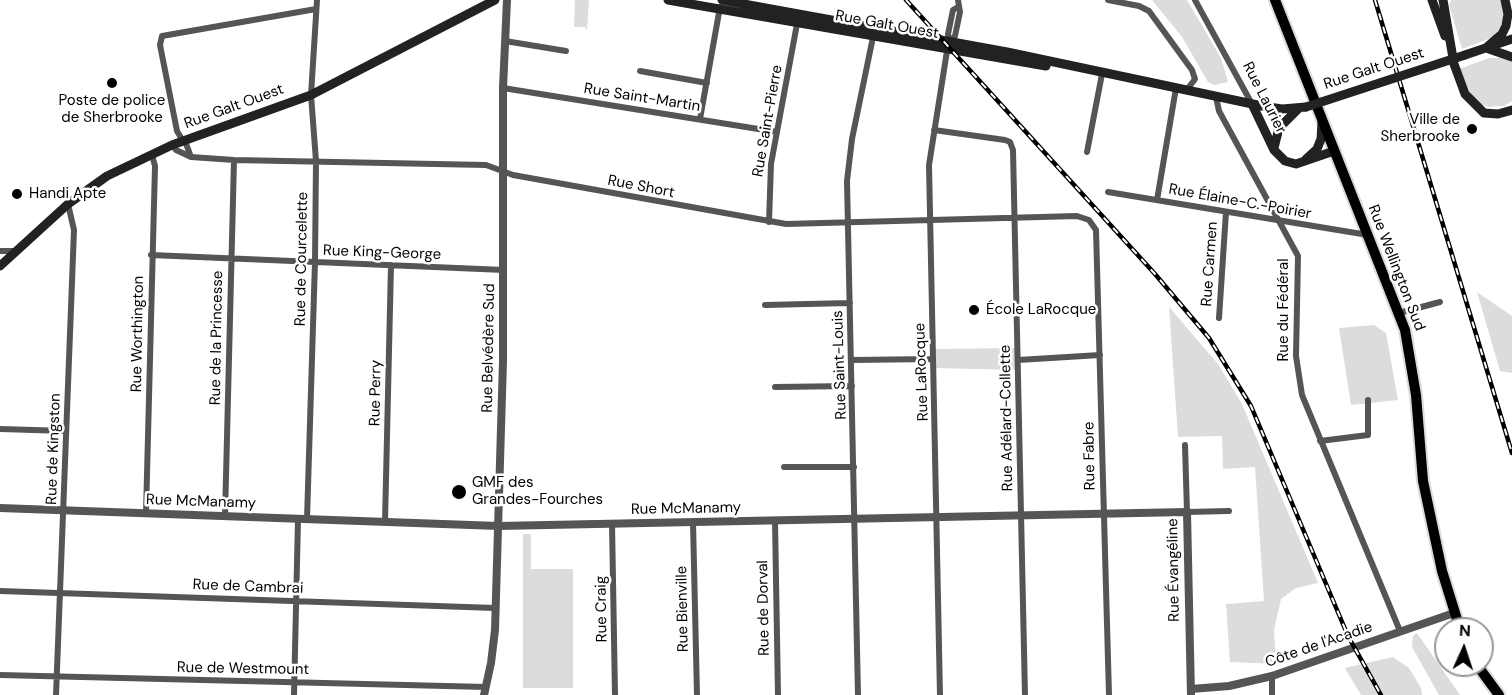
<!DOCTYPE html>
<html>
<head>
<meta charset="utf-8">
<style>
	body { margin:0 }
	#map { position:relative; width:1512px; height:695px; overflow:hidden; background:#fff; font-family:"DM Sans",sans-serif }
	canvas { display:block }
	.north { position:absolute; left:1434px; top:617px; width:60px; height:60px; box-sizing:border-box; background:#fff; border:2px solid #999; border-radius:50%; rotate:3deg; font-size:16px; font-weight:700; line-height:24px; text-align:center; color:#000 }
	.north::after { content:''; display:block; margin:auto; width:21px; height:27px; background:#000; clip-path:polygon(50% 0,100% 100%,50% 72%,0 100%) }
</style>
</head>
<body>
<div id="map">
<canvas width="1512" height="695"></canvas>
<div class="north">N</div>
</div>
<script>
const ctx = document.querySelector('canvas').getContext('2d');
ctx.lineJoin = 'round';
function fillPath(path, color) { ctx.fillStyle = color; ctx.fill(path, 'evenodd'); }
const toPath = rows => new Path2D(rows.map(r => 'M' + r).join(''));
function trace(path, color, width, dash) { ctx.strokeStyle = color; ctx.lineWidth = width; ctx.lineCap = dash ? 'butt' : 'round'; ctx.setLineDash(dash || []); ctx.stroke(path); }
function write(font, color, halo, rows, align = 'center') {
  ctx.font = font + ' "DM Sans",sans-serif'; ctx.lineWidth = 5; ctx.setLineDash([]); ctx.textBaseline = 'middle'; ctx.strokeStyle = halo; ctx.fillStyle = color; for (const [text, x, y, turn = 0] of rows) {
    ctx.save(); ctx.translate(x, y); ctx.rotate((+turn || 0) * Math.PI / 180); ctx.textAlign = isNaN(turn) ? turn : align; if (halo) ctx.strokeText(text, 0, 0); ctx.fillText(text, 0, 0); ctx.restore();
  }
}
fillPath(toPath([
	[575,0,589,0,587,30,585,27,574,27],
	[1152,0,1187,0,1221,58,1228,82,1214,85,1208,82,1182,37],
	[1451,0,1501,0,1505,12,1501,27,1491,38,1462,49,1449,5],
	[1489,58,1504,58,1512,62,1512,101,1504,106,1488,107,1477,102,1464,84,1459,69],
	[1477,292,1512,316,1512,373,1500,371],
	[1169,307,1218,364,1242,404,1318,583,1296,588,1281,599,1274,630,1276,664,1230,662,1226,604,1264,601,1255,467,1223,469,1222,436,1178,437],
	[1374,325,1386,333,1398,400,1351,405,1339,328],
	[1017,348,1018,370,934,368,933,349],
	[523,534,531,534,531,569,573,569,573,688,523,688],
	[1417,633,1460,695,1439,695,1412,647,1413,636],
	[1393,657,1409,668,1421,688,1422,695,1361,695,1345,668]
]), '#dcdcdc');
const primary = toPath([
	[1275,0,1405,330,1416,395,1423,481,1442,571,1460,629],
	[1477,665,1499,695]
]);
trace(primary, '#dbdbdb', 14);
trace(toPath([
	[1108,0,1139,6,1149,11,1192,70,1195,79,1186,91],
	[1195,0,1252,104],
	[505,41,566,51],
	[950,41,948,34,953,10,958,7],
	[640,71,707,83],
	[503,88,777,132],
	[1216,97,1219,111,1298,256,1296,356,1302,395,1400,631],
	[700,119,720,7],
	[934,130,1005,140,1010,142,1013,150,1025,695],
	[183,141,177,131,160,45,162,36,316,9],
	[185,141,191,157],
	[172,145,176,150,191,157,234,160,486,165,513,175,786,224,1077,216,1089,220,1096,230,1109,695],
	[1087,152,1102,74],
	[1108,192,1368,235],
	[1157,200,1176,88],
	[769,222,771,164,797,24],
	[0,251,16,251],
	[151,255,504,270],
	[765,305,850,303],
	[1399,313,1440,302],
	[1219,318,1226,212],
	[852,360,933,359],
	[1018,360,1100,355],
	[775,387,852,386],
	[0,429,66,431],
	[1320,441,1368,435,1368,400],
	[1185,445,1187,512,1229,511],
	[784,467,854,467],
	[146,513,155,166,152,155],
	[225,516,234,160],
	[307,519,315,262,316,161,311,95,317,0],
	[775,520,778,695],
	[385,522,391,265],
	[693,522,697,695],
	[612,523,615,695],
	[0,591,495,608],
	[0,675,486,687],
	[1272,676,1272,695],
	[56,695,74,230,68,204],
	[294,695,298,519],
	[858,695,847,181,852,139,873,37],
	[940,695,929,165,947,51,955,36,960,12,958,0]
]), '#555', 6);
trace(toPath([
	[0,508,498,526,1187,512,1191,695],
	[1191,689,1229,686,1272,676,1454,613],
	[484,695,491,663,495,630,503,361,503,88,507,0]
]), '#555', 8);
trace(toPath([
	[668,0,1046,66],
	[722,0,1007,52,1262,106,1282,109,1306,107],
	[1432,0,1445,36],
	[1443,0,1454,64,1465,94,1484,113,1498,114,1512,110],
	[1486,48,1502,34,1506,26,1508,14,1505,0],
	[1489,49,1512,57],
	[1465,55,1512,39],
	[1252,104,1274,150,1285,161,1296,164,1334,151],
	[1274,148,1279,128,1298,109],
	[1306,159,1317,149,1321,139,1322,122],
	[0,266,68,204,107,176,172,145,311,95,495,0]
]), '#222', 9);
trace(primary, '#000', 10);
const rail = toPath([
	[906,0,1155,274,1209,338,1251,406,1348,636,1381,695],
	[1375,0,1512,453]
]);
trace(rail, '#000', 4.5);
trace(rail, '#fff', 2, [7]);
trace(toPath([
	[1306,107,1465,55]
]), '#222', 9);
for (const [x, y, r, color] of [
	[112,83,6,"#000"],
	[1472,129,6,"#000"],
	[17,194,6,"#000"],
	[974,310,6,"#000"],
	[459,492,8,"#000"]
]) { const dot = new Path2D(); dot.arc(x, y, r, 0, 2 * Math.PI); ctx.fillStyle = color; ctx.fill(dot); trace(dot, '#fff', 2); }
write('15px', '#000', '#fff', [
	["Rue Galt Ouest",887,25,10],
	["Rue Galt Ouest",1374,69,-18],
	["Rue Saint-Martin",642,98,9],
	["Rue Laurier",1264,98,63],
	["Rue Galt Ouest",234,107,-20],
	["Rue Saint-Pierre",768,121,-80],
	["Rue Short",641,187,11],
	["Rue Élaine-C.-Poirier",1240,202,10],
	["Rue King-George",382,253,2],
	["Rue de Courcelette",302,259,-89],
	["Rue Carmen",1210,264,-86],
	["Rue Wellington Sud",1396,268,69],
	["Rue du Fédéral",1284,310,-90],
	["Rue Worthington",138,334,-89],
	["Rue de la Princesse",217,338,-89],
	["Rue Belvédère Sud",489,348,-89],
	["Rue Saint-Louis",840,365,-92],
	["Rue LaRocque",922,372,-92],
	["Rue Perry",376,393,-89],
	["Rue Adélard-Collette",1007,418,-91],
	["Rue de Kingston",54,449,-88],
	["Rue Fabre",1090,456,-91],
	["Rue McManamy",201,502,2],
	["Rue McManamy",686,509,-1],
	["Rue Évangéline",1174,570,-91],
	["Rue de Cambrai",248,587,2],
	["Rue de Dorval",764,608,-91],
	["Rue Craig",602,609,-91],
	["Rue Bienville",683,609,-91],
	["Côte de l'Acadie",1319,645,-19],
	["Rue de Westmount",243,669,1]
]);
write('15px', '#000', '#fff', [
	["Poste de police",112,101,"center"],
	["de Sherbrooke",112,118,"center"],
	["Ville de",1460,120,"right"],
	["Sherbrooke",1460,137,"right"],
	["Handi Apte",29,194],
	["École LaRocque",986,310],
	["GMF des",472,483],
	["Grandes-Fourches",472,500]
], 'left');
</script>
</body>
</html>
